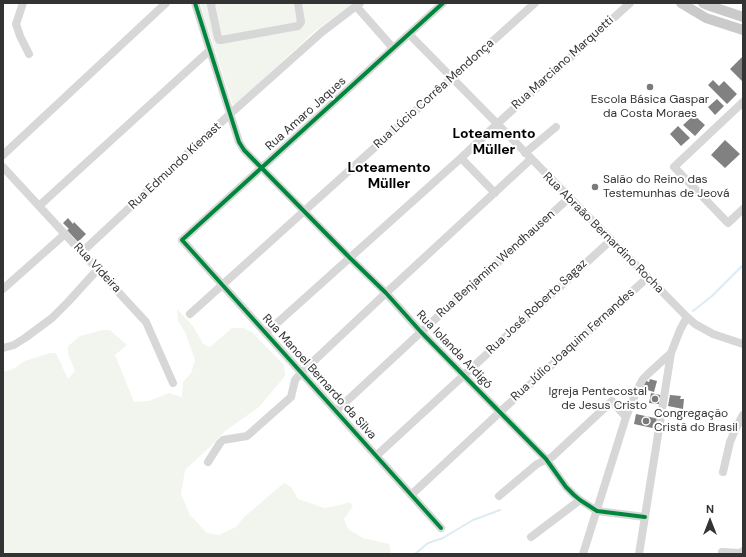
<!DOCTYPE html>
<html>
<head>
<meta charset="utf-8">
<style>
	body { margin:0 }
	#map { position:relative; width:746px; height:557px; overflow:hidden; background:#fff; font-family:"DM Sans",sans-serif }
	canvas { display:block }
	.frame { position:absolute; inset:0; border:4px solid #333; pointer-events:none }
	.north { position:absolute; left:690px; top:501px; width:40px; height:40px; -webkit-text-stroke:3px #fff; paint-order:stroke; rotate:0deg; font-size:11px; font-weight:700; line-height:16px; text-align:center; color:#333 }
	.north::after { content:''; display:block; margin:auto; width:14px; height:18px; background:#333; clip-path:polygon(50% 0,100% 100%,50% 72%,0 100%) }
</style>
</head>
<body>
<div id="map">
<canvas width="746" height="557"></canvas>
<div class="frame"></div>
<div class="north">N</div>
</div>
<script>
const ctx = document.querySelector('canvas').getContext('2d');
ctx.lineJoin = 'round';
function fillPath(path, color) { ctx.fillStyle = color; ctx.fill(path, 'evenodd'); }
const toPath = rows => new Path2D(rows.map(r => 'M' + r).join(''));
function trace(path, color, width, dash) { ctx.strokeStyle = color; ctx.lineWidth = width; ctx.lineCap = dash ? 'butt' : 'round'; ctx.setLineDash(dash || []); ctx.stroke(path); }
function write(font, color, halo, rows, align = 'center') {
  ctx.font = font + ' "DM Sans",sans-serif'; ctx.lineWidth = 4; ctx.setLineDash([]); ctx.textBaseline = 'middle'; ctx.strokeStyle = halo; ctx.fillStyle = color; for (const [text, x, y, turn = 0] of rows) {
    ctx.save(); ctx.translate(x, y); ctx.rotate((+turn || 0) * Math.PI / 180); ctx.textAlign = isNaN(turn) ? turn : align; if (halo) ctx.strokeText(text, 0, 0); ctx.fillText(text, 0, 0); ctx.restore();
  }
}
fillPath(toPath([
	[200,3,354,3,315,31,235,105,232,103],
	[177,309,193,326,203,344,210,347,232,328,243,328,252,332,284,365,285,376,259,407,225,431,214,443,185,470,181,494,190,515,207,533,219,535,236,527,244,517,284,483,291,487,298,499,324,508,341,505,349,502,353,506,344,519,348,529,363,538,389,544,391,554,3,554,3,372,13,369,25,361,50,353,56,353,68,379,75,371,68,354,68,346,80,336,102,330,110,330,127,345,115,355,134,402,149,401,169,393,182,397,183,382,191,373,195,360,186,334,178,321]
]), '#f1f5ed');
trace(toPath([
	[693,311,712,296,743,265],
	[415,554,428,543,443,538,473,520,500,510]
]), '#ddebf3', 2);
fillPath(toPath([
	[743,56,743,82,730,69],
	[713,80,719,86,724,81,737,94,727,104,708,85],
	[717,99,724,106,715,115,708,107],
	[694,115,705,125,695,136,683,125],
	[678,126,690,138,681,146,670,134],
	[725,140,740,154,725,168,711,155],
	[68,218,73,224,74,222,86,234,78,242,67,230,69,229,63,223],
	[650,379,657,381,654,392,641,388,644,380,649,382],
	[651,393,660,395,659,404,649,403],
	[670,395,681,396,680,399,684,399,683,409,668,406],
	[636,414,659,419,657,429,634,424]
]), '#818181');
trace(toPath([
	[23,3,16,24,20,36,29,54],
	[195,3,239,142,244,150,350,258,386,293,421,332,546,459,566,487,574,495,580,500,597,511,645,517],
	[212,3,211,5,218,38,219,40,221,40,298,26,301,22,298,3],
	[356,6,393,48],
	[409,34,687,317,695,324,713,334,743,344],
	[743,102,674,167,728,223,743,209],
	[525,153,556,127],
	[3,155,166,3],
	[461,158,495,193],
	[3,167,146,322,173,383],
	[39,206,210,50],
	[82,252,230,114,322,32,360,3],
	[3,289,65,234],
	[190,314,535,3],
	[266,333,461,158,497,124,630,3],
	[3,348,14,345,25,338,52,318,68,302,98,269],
	[336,411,421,332,569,198],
	[376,456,611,240],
	[208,462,220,443,223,440,247,436,291,397,295,380,301,373,386,293,531,159],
	[723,472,730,442,735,430,743,415],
	[411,495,500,412,647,278],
	[499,496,537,464,552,457,612,401,626,417],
	[441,528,182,240,443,3],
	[531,537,580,500],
	[722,552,740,553,743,551],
	[583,554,626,417,638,388,643,379,649,373,671,353],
	[639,554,671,353,680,330,687,317]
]), '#d7d7d7', 8);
trace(toPath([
	[681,3,706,18,743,30],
	[703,3,707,5,743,17]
]), '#cacaca', 10);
trace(toPath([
	[195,3,239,142,244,150,350,258,386,293,421,332,546,459,566,487,574,495,580,500,597,511,645,517],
	[441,528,182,240,443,3]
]), '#00873e', 4);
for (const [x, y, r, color] of [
	[650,87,4,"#7a7a7a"],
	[595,187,4,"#7a7a7a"],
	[655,399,4,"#7a7a7a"],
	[646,421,4,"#7a7a7a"]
]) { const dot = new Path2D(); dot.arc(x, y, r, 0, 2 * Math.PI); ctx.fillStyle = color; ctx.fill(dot); trace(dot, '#fff', 1.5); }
write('12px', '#333', '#fff', [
	["Rua Marciano Marquetti",563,63,-42],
	["Rua Lúcio Corrêa Mendonça",434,94,-42],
	["Rua Amaro Jaques",306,114,-42],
	["Rua Edmundo Kienast",175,166,-43],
	["Rua Abraão Bernardino Rocha",603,233,45],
	["Rua Benjamim Wendhausen",496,264,-42],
	["Rua Videira",97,268,47],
	["Rua José Roberto Sagaz",537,307,-43],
	["Rua Júlio Joaquim Fernandes",573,345,-42],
	["Rua Iolanda Ardigó",454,350,46],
	["Rua Manoel Bernardo da Silva",319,377,48]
]);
write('12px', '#333', '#fff', [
	["Escola Básica Gaspar",650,100,"center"],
	["da Costa Moraes",650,114,"center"],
	["Salão do Reino das",603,180],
	["Testemunhas de Jeová",603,194],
	["Igreja Pentecostal",647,392,"right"],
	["de Jesus Cristo",647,406,"right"],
	["Congregação",654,414],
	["Cristã do Brasil",654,428]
], 'left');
write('bold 14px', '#000', '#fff', [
	["Loteamento",494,134],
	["Müller",494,150],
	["Loteamento",389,168],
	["Müller",389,184]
]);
</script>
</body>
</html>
